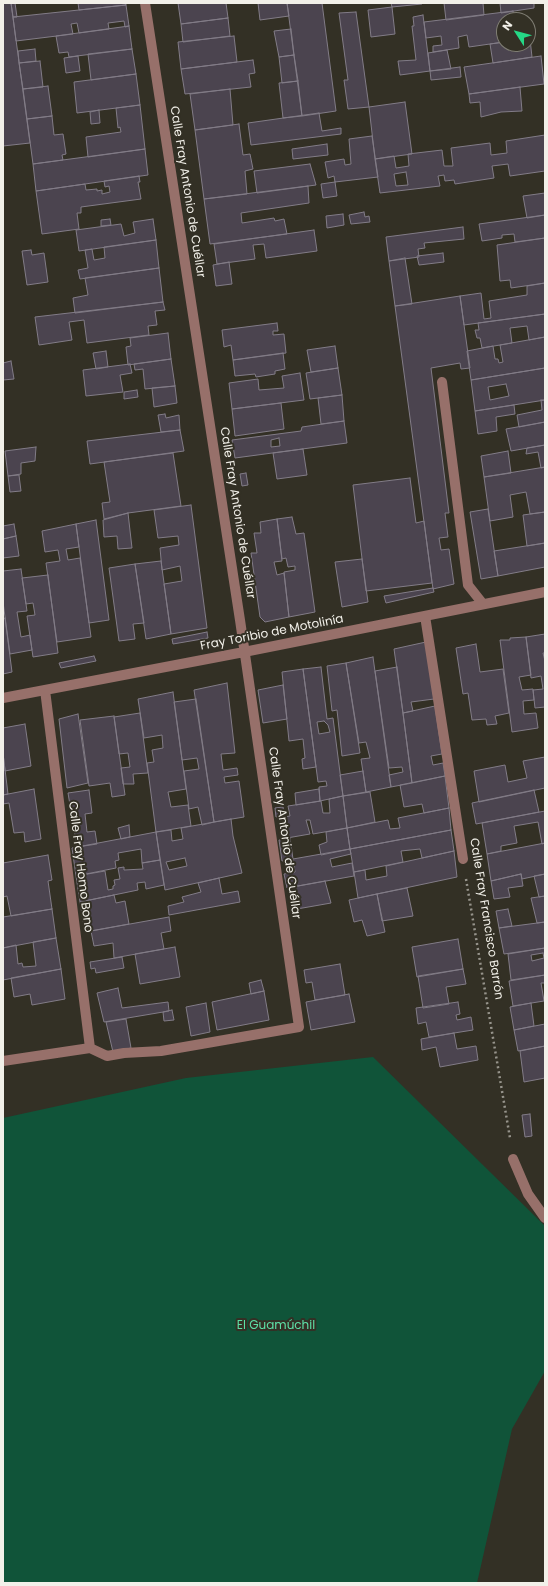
<!DOCTYPE html>
<html>
<head>
<meta charset="utf-8">
<style>
	body { margin:0 }
	#map { position:relative; width:548px; height:1586px; overflow:hidden; background:#333025; font-family:Poppins,sans-serif }
	canvas { display:block }
	.frame { position:absolute; inset:0; border:4px solid #f2f0e9; pointer-events:none }
	.north { position:absolute; left:496px; top:12px; width:40px; height:40px; box-sizing:border-box; background:#333025; border:1px solid #7f7d73; border-radius:50%; rotate:306deg; font-size:11px; font-weight:700; line-height:16px; text-align:center; color:#f2f0e9 }
	.north::after { content:''; display:block; margin:auto; width:14px; height:18px; background:#25d886; clip-path:polygon(50% 0,100% 100%,50% 72%,0 100%) }
</style>
</head>
<body>
<div id="map">
<canvas width="548" height="1586"></canvas>
<div class="frame"></div>
<div class="north">N</div>
</div>
<script>
const ctx = document.querySelector('canvas').getContext('2d');
ctx.lineJoin = 'round';
function fillPath(path, color) { ctx.fillStyle = color; ctx.fill(path, 'evenodd'); }
const toPath = rows => new Path2D(rows.map(r => 'M' + r).join(''));
function trace(path, color, width, dash) { ctx.strokeStyle = color; ctx.lineWidth = width; ctx.lineCap = dash ? 'butt' : 'round'; ctx.setLineDash(dash || []); ctx.stroke(path); }
function write(font, color, halo, rows, align = 'center') {
  ctx.font = font + ' Poppins,sans-serif'; ctx.lineWidth = 4; ctx.setLineDash([]); ctx.textBaseline = 'middle'; ctx.strokeStyle = halo; ctx.fillStyle = color; for (const [text, x, y, turn = 0] of rows) {
    ctx.save(); ctx.translate(x, y); ctx.rotate((+turn || 0) * Math.PI / 180); ctx.textAlign = isNaN(turn) ? turn : align; if (halo) ctx.strokeText(text, 0, 0); ctx.fillText(text, 0, 0); ctx.restore();
  }
}
fillPath(toPath([
	[373,1057,545,1226,545,1371,512,1429,477,1583,3,1583,3,1118,186,1078]
]), '#105439');
const building = toPath([
	[3,3,11,3,30,143,3,146,3,3],
	[11,3,15,3,17,17,13,17,11,3],
	[78,3,125,3,126,5,79,10,78,3],
	[178,3,226,3,228,18,181,24,178,3],
	[258,3,287,3,289,16,260,20,258,3],
	[287,3,322,3,336,111,302,116,287,3],
	[391,3,422,3,422,4,392,7,391,3],
	[444,3,483,3,484,15,446,20,444,3],
	[500,3,534,3,534,8,501,13,500,3],
	[126,5,129,26,125,27,124,21,108,23,109,29,79,33,77,23,71,24,73,34,16,41,13,17,126,5],
	[392,7,395,34,371,37,368,10,392,7],
	[513,11,514,20,504,20,504,42,469,47,467,35,458,37,459,48,433,52,433,46,442,45,441,36,426,38,424,22,513,11],
	[356,12,369,107,348,109,344,80,348,80,339,13,356,12],
	[423,15,430,71,400,75,398,61,416,60,412,26,414,26,413,17,423,15],
	[228,18,230,36,183,42,181,24,228,18],
	[129,26,132,49,69,57,68,52,59,53,56,36,129,26],
	[291,29,294,55,279,57,274,31,291,29],
	[234,36,237,62,181,69,178,42,234,36],
	[528,39,530,39,532,57,493,63,490,44,504,42,504,44,528,44,528,39],
	[35,49,36,61,19,63,18,51,35,49],
	[132,49,136,74,91,80,88,54,132,49],
	[447,50,451,69,430,71,428,53,447,50],
	[294,55,298,81,282,83,279,57,294,55],
	[78,56,80,71,66,73,64,58,78,56],
	[541,56,544,84,469,94,464,67,541,56],
	[253,60,255,73,249,74,251,87,185,94,181,69,253,60],
	[40,61,43,87,23,89,19,63,40,61],
	[460,67,461,77,431,80,430,71,460,67],
	[136,74,140,105,77,113,74,82,136,74],
	[298,81,302,116,283,118,279,83,298,81],
	[48,86,52,116,27,119,23,89,48,86],
	[520,87,522,111,501,112,481,117,480,102,470,103,469,94,520,87],
	[230,89,233,125,195,130,190,94,230,89],
	[405,102,412,154,375,159,369,107,405,102],
	[140,105,145,149,88,157,86,137,121,132,120,127,118,128,116,108,140,105],
	[99,110,100,123,91,124,90,112,99,110],
	[319,113,322,131,341,128,341,134,251,145,248,123,319,113],
	[52,116,54,135,63,134,66,154,62,155,63,160,33,164,27,119,52,116],
	[239,124,243,155,250,154,253,169,245,171,247,194,204,199,195,130,239,124],
	[545,135,545,171,510,176,508,164,492,166,494,178,455,184,454,180,445,181,444,175,438,176,440,186,380,193,375,159,394,156,396,168,409,166,408,154,442,150,444,166,453,166,451,148,490,143,491,155,507,153,506,141,545,135],
	[406,172,408,185,396,186,394,174,406,172],
	[372,136,378,177,335,182,334,176,328,178,325,162,344,159,345,165,351,164,349,139,372,136],
	[327,144,328,155,293,159,292,149,327,144],
	[145,149,148,175,36,191,33,164,145,149],
	[310,164,316,185,257,193,254,171,310,164],
	[139,176,140,182,138,182,141,199,81,207,81,213,77,213,79,229,42,234,36,191,85,184,86,190,97,189,97,191,102,190,102,194,110,192,109,186,105,187,104,181,139,176],
	[335,182,337,196,323,198,321,184,335,182],
	[308,186,309,203,241,213,242,223,274,218,275,221,284,219,287,234,210,244,204,199,308,186],
	[545,193,545,215,527,218,523,196,545,193],
	[364,212,365,217,369,216,370,222,351,224,349,215,364,212],
	[343,214,344,225,327,228,326,216,343,214],
	[545,215,545,238,515,242,514,234,502,235,502,238,482,241,479,224,545,215],
	[110,219,111,225,101,226,101,220,110,219],
	[153,219,156,240,79,251,76,230,121,224,124,236,135,233,133,222,153,219],
	[463,227,464,239,424,243,425,248,418,249,419,257,389,261,386,237,463,227],
	[314,230,317,251,266,258,264,244,253,245,255,259,217,264,214,244,314,230],
	[545,238,545,283,511,288,510,280,500,281,497,245,545,238],
	[156,240,159,268,80,279,78,270,88,268,85,250,92,249,94,260,105,258,104,247,156,240],
	[31,250,32,255,44,253,48,282,27,285,22,251,31,250],
	[443,253,444,262,419,265,417,256,443,253],
	[405,258,412,304,395,306,389,261,405,258],
	[229,262,232,284,216,286,213,265,229,262],
	[159,268,163,302,75,313,73,298,88,295,85,278,159,268],
	[545,283,545,314,464,325,460,296,481,293,484,319,491,318,489,301,527,295,527,286,545,283],
	[460,296,470,368,461,369,460,363,431,368,449,513,445,513,448,537,439,538,441,550,449,549,454,584,433,589,395,306,460,296],
	[163,302,165,310,155,311,157,325,148,326,149,335,87,343,84,320,69,322,72,340,39,345,35,317,163,302],
	[545,314,545,337,529,340,527,326,510,328,512,343,482,348,480,338,477,338,475,330,479,330,478,323,545,314],
	[277,323,278,331,273,331,273,335,284,334,286,353,233,360,231,345,224,347,222,330,277,323],
	[168,333,171,359,128,365,126,347,131,346,130,338,168,333],
	[545,337,545,368,471,380,467,351,493,346,495,359,498,359,499,363,503,362,500,345,545,337],
	[335,346,338,368,311,372,307,350,335,346],
	[106,351,108,367,96,369,93,353,106,351],
	[283,353,285,369,275,371,275,374,256,377,255,374,235,376,233,360,283,353],
	[171,359,175,386,145,389,143,369,135,370,134,364,171,359],
	[11,361,14,379,3,380,3,363,11,361],
	[130,364,132,373,120,375,123,392,86,396,83,370,130,364],
	[338,368,342,395,310,399,306,373,338,368],
	[545,368,545,400,475,411,471,380,545,368],
	[506,384,509,396,490,400,488,387,506,384],
	[300,373,304,400,232,409,229,383,258,379,259,390,284,388,282,376,300,373],
	[175,386,177,403,154,407,152,388,175,386],
	[137,390,138,397,124,399,124,392,137,390],
	[342,395,344,421,321,424,318,398,342,395],
	[541,400,545,400,545,422,519,427,517,415,542,410,541,400],
	[281,403,284,429,235,436,232,409,281,403],
	[514,405,515,414,496,417,497,431,478,434,475,411,514,405],
	[165,414,166,418,179,415,180,430,161,432,158,415,165,414],
	[344,421,347,443,235,458,232,440,301,431,302,427,344,421],
	[279,438,280,446,271,447,271,440,279,438],
	[545,422,545,445,511,451,506,429,545,422],
	[180,430,184,451,90,464,87,441,180,430],
	[545,445,545,467,541,468,538,452,526,454,527,448,545,445],
	[36,447,35,461,21,463,21,474,8,476,5,451,36,447],
	[303,449,307,475,277,479,273,453,303,449],
	[508,451,511,473,484,477,481,456,508,451],
	[173,453,181,506,128,513,104,519,102,503,110,502,104,462,173,453],
	[545,467,545,512,530,514,526,492,510,495,513,517,490,521,484,477,545,467],
	[246,473,248,485,242,486,240,474,246,473],
	[19,475,21,491,10,492,8,476,19,475],
	[410,478,416,523,424,521,432,583,366,591,353,485,410,478],
	[191,505,207,628,171,634,164,584,182,581,180,566,162,570,160,548,179,545,178,536,158,538,154,510,191,505],
	[488,509,498,576,481,579,470,512,488,509],
	[545,512,545,543,527,546,523,515,545,512],
	[128,513,132,548,118,549,117,536,104,537,103,520,128,513],
	[292,517,296,534,304,533,315,612,289,617,284,572,295,570,295,566,288,567,286,558,282,559,277,519,292,517],
	[277,519,282,561,274,562,277,575,284,573,289,617,265,622,260,617,251,553,257,553,254,533,261,533,260,522,277,519],
	[96,520,109,620,89,623,76,524,96,520],
	[14,524,16,536,3,539,3,526,14,524],
	[76,524,79,547,66,549,68,560,80,558,91,637,57,642,46,563,60,561,58,550,45,552,42,531,76,524],
	[16,536,19,556,3,558,3,539,16,536],
	[545,543,545,567,498,576,494,551,545,543],
	[362,559,368,602,342,607,335,562,362,559],
	[161,561,171,634,146,639,135,564,161,561],
	[135,564,144,623,133,624,135,639,119,641,109,568,135,564],
	[21,569,27,611,17,612,21,637,30,635,32,650,10,654,3,602,3,571,21,569],
	[48,575,58,653,33,657,27,616,35,615,33,603,26,604,22,578,48,575],
	[433,588,434,592,386,603,384,596,433,588],
	[5,618,12,672,3,674,3,619,5,618],
	[207,632,208,638,173,644,172,639,207,632],
	[545,634,545,653,543,653,545,661,545,707,535,708,533,690,543,689,541,676,531,678,526,637,545,634],
	[526,637,531,675,519,677,522,690,533,689,534,700,523,701,524,714,536,713,538,728,512,732,500,640,510,640,510,638,526,637],
	[426,642,434,699,411,702,413,711,403,713,394,649,426,642],
	[476,644,480,672,503,669,509,713,495,716,497,724,487,725,486,719,472,720,468,693,463,694,456,648,476,644],
	[94,656,96,661,61,668,59,663,94,656],
	[373,657,391,787,366,792,361,759,370,758,366,742,359,743,346,663,373,657],
	[346,663,360,753,342,756,337,710,332,711,327,666,346,663],
	[321,667,327,719,333,718,343,796,320,801,319,787,327,786,326,781,318,782,303,669,321,667],
	[324,721,328,725,330,732,319,734,317,722,324,721],
	[397,667,412,783,391,787,389,775,403,772,402,767,389,768,375,671,397,667],
	[303,669,316,767,303,769,302,759,305,758,303,739,289,741,282,672,303,669],
	[227,683,235,753,221,754,223,770,237,768,238,775,224,777,225,783,239,781,244,817,214,822,194,690,227,683],
	[283,685,287,719,263,723,258,690,283,685],
	[173,692,186,789,168,792,171,807,188,805,191,826,156,832,147,763,154,762,152,750,163,748,162,735,144,738,138,699,173,692],
	[196,699,214,822,202,825,198,807,189,809,184,771,199,769,197,758,182,760,174,702,196,699],
	[435,706,442,754,431,756,433,765,443,763,445,776,412,783,403,713,435,706],
	[140,713,148,773,133,774,134,784,123,784,121,768,130,767,128,753,119,754,114,717,140,713],
	[78,714,88,783,67,788,59,719,78,714],
	[114,716,125,795,112,797,110,783,89,786,80,720,114,716],
	[25,724,31,766,5,771,3,753,3,728,25,724],
	[3,753,8,794,3,795,3,753],
	[545,757,545,788,479,802,474,771,505,765,508,782,527,778,523,761,545,757],
	[363,771,366,792,343,796,340,775,363,771],
	[445,776,449,808,424,813,422,804,404,807,400,785,445,776],
	[34,789,41,839,25,842,24,832,14,833,9,803,3,804,3,795,34,789],
	[319,789,320,801,296,805,295,793,319,789],
	[89,790,92,813,85,814,87,832,95,831,97,844,77,847,68,793,89,790],
	[534,790,539,812,476,824,472,803,534,790],
	[370,792,375,822,347,828,343,796,370,792],
	[343,796,347,828,313,834,310,820,306,820,310,834,287,838,284,817,290,816,288,806,321,801,323,813,330,813,329,799,343,796],
	[283,807,284,815,276,817,275,808,283,807],
	[449,808,451,830,350,849,347,828,388,820,390,829,400,828,398,818,449,808],
	[545,811,545,843,542,844,538,822,514,826,517,843,501,846,501,851,487,854,482,823,545,811],
	[231,819,233,836,242,873,165,890,156,832,171,830,172,841,183,839,181,828,231,819],
	[185,858,187,866,169,870,166,862,185,858],
	[129,825,130,837,121,839,118,828,129,825],
	[347,828,350,849,321,855,319,845,327,842,326,832,347,828],
	[451,830,454,851,422,858,420,849,401,851,403,862,354,872,350,849,451,830],
	[156,832,160,860,142,863,141,849,118,853,119,860,115,861,116,868,76,876,72,848,156,832],
	[290,838,293,859,282,861,279,840,290,838],
	[545,843,545,874,522,879,521,874,491,881,487,854,545,843],
	[350,849,351,854,330,859,332,867,352,863,354,876,287,888,284,874,295,872,293,859,350,849],
	[454,851,457,877,358,898,354,872,365,870,366,880,387,876,386,866,454,851],
	[48,855,52,880,48,881,52,909,11,916,7,896,3,897,3,863,48,855],
	[160,860,164,885,146,889,145,882,137,883,138,890,80,902,76,876,105,871,108,890,113,889,113,886,115,885,114,880,120,879,118,868,124,867,124,870,143,869,142,863,160,860],
	[521,874,523,886,508,888,510,897,494,899,491,881,521,874],
	[545,874,545,896,539,897,534,876,545,874],
	[219,878,222,894,238,891,240,902,169,915,168,906,184,902,182,897,201,892,198,883,219,878],
	[325,881,331,903,297,909,292,887,325,881],
	[407,888,413,916,382,921,377,894,407,888],
	[377,894,385,932,367,936,362,920,354,922,349,900,377,894],
	[114,895,116,903,125,901,129,924,85,932,80,902,114,895],
	[545,896,545,922,537,923,531,898,545,896],
	[52,909,56,938,3,948,3,917,52,909],
	[508,909,512,926,499,928,496,911,508,909],
	[169,917,171,931,161,933,164,949,114,958,113,943,94,946,91,931,169,917],
	[545,922,545,948,504,954,499,928,545,922],
	[56,938,61,969,3,980,3,948,16,945,18,964,22,963,23,967,36,966,33,942,56,938],
	[458,939,463,969,417,977,412,947,458,939],
	[175,947,180,977,140,984,135,954,175,947],
	[545,948,545,975,511,980,508,954,545,948],
	[543,953,544,958,532,961,531,955,543,953],
	[122,957,124,968,96,973,95,968,91,969,90,962,122,957],
	[340,964,345,995,315,1000,312,982,306,983,304,970,340,964],
	[61,969,65,999,32,1005,30,994,14,997,11,978,61,969],
	[463,969,466,984,446,987,449,1004,423,1008,418,976,463,969],
	[545,975,545,983,541,983,544,1001,513,1006,509,981,545,975],
	[261,980,264,991,251,994,249,983,261,980],
	[118,988,122,1008,168,1002,169,1011,104,1022,97,993,118,988],
	[264,991,269,1020,217,1030,212,1002,264,991],
	[349,994,355,1022,311,1030,306,1002,349,994],
	[458,1002,460,1014,456,1015,457,1020,471,1017,473,1030,429,1037,426,1022,418,1024,416,1008,458,1002],
	[206,1003,210,1032,191,1036,186,1007,206,1003],
	[531,1003,534,1026,514,1030,510,1007,531,1003],
	[172,1010,174,1020,164,1021,163,1012,172,1010],
	[126,1019,131,1048,113,1052,106,1022,126,1019],
	[545,1024,545,1046,518,1051,514,1030,545,1024],
	[454,1033,457,1049,476,1046,478,1060,440,1067,436,1047,422,1050,421,1039,454,1033],
	[545,1046,545,1078,524,1082,520,1051,545,1046],
	[530,1114,532,1136,525,1137,522,1115,530,1114]
]);
fillPath(building, '#4b444f');
trace(building, '#827c87', 1);
trace(toPath([
	[466,879,510,1138]
]), '#97948c', 2.5, [2, 3]);
trace(toPath([
	[442,382,468,585,483,604],
	[425,616,463,859],
	[45,690,90,1048],
	[3,698,244,652,545,592],
	[3,1061,90,1048,107,1056,124,1053,161,1051,299,1027,240,620,145,3],
	[513,1159,528,1194,545,1218]
]), '#97706a', 10);
write('12px', '#f2f0e9', '#333025', [
	["Calle Fray Antonio de Cuéllar",187,192,81],
	["Calle Fray Antonio de Cuéllar",237,513,81],
	["Fray Toribio de Motolinía",272,633,-11],
	["Calle Fray Antonio de Cuéllar",284,833,82],
	["Calle Fray Homo Bono",80,867,83],
	["Calle Fray Francisco Barrón",486,919,81]
]);
write('12px', '#5de0a6', '#333025', [
	["El Guamúchil",276,1326]
]);
</script>
</body>
</html>
